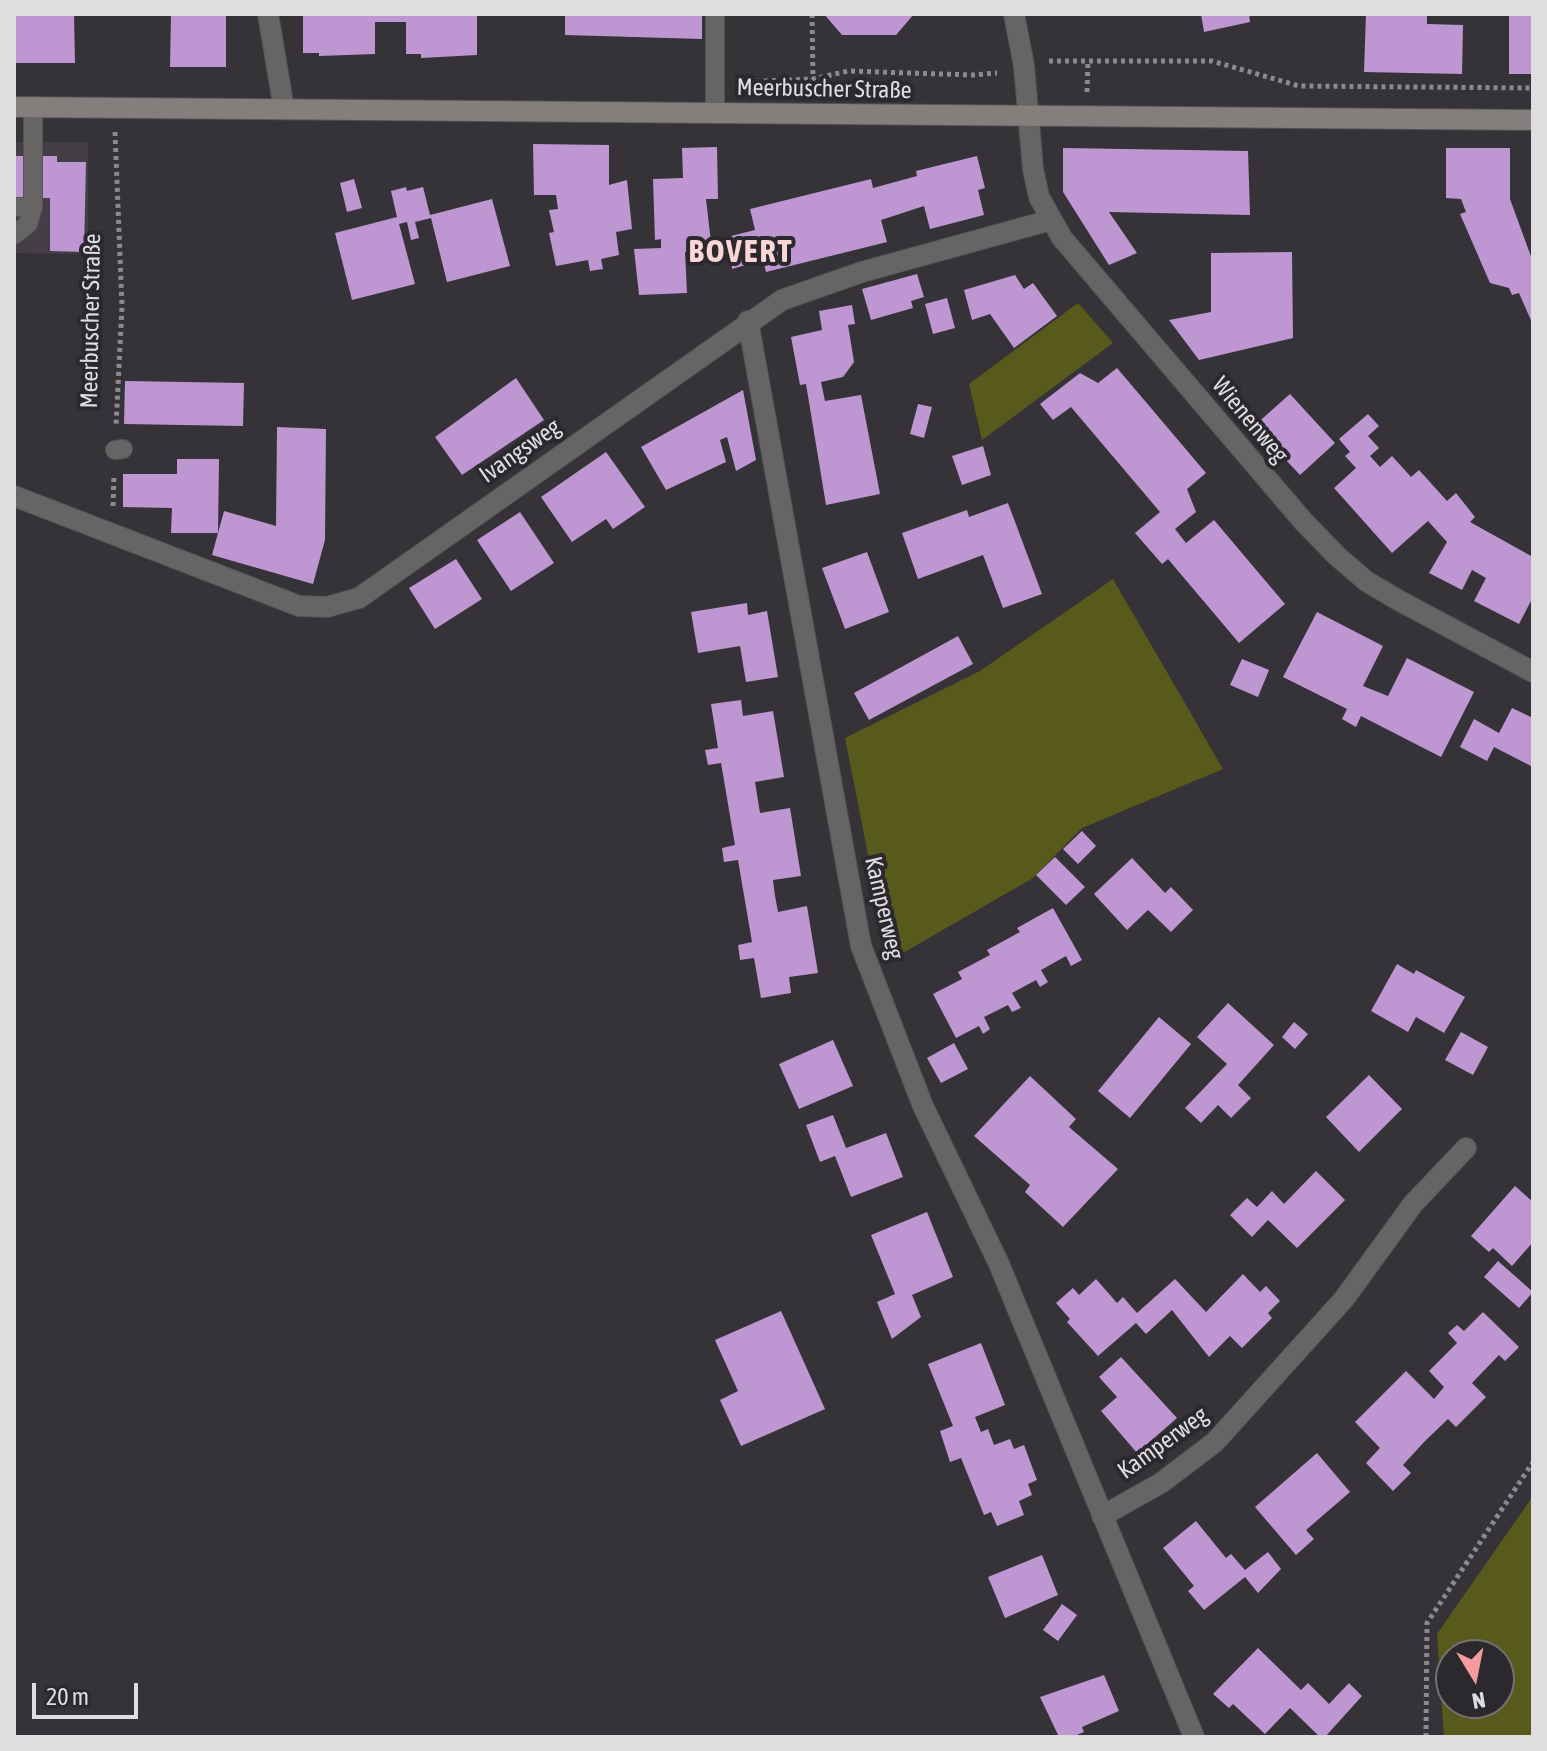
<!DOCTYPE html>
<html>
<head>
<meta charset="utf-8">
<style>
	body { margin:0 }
	#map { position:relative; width:1547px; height:1751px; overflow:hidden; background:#363338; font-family:"Asap Condensed",sans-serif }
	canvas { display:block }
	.frame { position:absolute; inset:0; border:16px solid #dfdde0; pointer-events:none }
	.north { position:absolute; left:1435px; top:1639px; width:80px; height:80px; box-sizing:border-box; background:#2c292e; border:2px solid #747175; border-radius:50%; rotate:170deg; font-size:22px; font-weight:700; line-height:32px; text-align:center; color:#dfdde0 }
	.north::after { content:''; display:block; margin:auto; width:28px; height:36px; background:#f59b9e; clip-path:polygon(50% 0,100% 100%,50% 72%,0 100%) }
	.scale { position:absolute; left:32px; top:1683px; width:106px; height:36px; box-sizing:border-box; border:4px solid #dfdde0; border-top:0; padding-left:10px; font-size:24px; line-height:28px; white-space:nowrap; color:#dfdde0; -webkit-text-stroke:6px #2c292e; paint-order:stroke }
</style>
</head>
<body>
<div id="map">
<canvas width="1547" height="1751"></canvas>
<div class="frame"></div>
<div class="north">N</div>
<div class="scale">20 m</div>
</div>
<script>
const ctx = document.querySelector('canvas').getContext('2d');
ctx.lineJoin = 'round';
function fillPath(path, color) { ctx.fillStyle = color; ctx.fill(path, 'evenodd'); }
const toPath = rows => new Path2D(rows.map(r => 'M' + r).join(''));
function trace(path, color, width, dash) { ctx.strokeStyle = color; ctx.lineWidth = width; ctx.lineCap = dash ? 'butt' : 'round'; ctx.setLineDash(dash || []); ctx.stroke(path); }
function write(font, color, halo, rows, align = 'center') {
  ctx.font = font + ' "Asap Condensed",sans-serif'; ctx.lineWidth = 8; ctx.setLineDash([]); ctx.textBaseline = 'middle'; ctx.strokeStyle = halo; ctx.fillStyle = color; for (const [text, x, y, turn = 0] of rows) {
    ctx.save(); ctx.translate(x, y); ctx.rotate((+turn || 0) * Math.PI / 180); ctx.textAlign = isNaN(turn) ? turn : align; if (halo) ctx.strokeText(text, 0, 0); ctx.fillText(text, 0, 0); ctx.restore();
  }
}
fillPath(toPath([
	[14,142,88,142,88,254,14,253]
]), '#443e47');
fillPath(toPath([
	[1078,303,1113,343,982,440,969,384],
	[1113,579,1223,769,1082,828,1033,878,889,961,845,738,980,671],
	[1533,1496,1533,1737,1444,1737,1437,1634],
	[1451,1655,1499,1655,1499,1703,1451,1703]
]), '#585a1c');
fillPath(toPath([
	[14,14,74,14,75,63,14,63],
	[171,14,226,14,226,67,170,67],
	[303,14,477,14,477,55,421,58,421,54,406,54,406,22,375,22,375,54,319,56,319,53,303,53],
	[565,14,702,14,702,39,565,35],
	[824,14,914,14,896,35,842,35],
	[1201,14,1249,14,1250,22,1204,32],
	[1366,14,1427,15,1427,24,1463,25,1462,74,1364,72],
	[1509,14,1533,14,1533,74,1509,74],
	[533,144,609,145,609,185,627,180,632,229,616,232,619,255,601,259,603,269,590,271,588,260,556,266,549,233,554,232,549,210,558,209,556,195,534,195],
	[717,147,718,199,706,199,712,251,685,252,687,293,639,295,634,249,661,248,661,239,655,240,653,179,683,178,682,148],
	[1063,148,1248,151,1250,215,1109,212,1137,253,1109,265,1063,192],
	[1446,148,1510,148,1510,199,1533,262,1533,325,1519,293,1512,295,1509,288,1490,283,1460,214,1466,212,1461,199,1446,198],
	[14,156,57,156,57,162,86,162,84,252,50,251,50,198,14,198],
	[977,156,985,188,978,190,984,215,930,229,924,206,881,220,887,242,766,272,763,260,732,269,731,236,755,230,750,209,871,179,873,188,917,176,916,171],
	[354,179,362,208,347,212,340,183],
	[406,187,407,191,423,187,430,215,492,199,510,266,447,282,431,218,415,222,419,238,411,240,407,222,399,224,415,284,352,300,335,233,397,217,391,191],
	[1292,252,1293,338,1199,360,1169,320,1211,312,1211,253],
	[917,274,924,297,911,301,913,308,871,320,862,289],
	[1015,275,1024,289,1033,283,1057,316,1014,348,990,314,972,320,964,290],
	[947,298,955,328,933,334,925,304],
	[852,305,855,324,848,325,854,362,843,377,821,382,825,401,861,395,880,494,826,505,806,384,800,385,791,337,822,330,819,311],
	[1117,368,1206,473,1187,489,1196,512,1175,529,1186,543,1214,520,1285,604,1239,643,1168,559,1162,564,1135,533,1160,512,1071,407,1053,420,1040,404,1080,373,1098,383],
	[516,378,544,420,462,475,435,437],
	[125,381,244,383,243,426,124,424],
	[743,390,756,460,736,471,727,437,720,440,726,462,666,490,641,447],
	[1290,394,1335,443,1300,475,1254,426],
	[918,404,932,407,924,438,910,434],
	[1368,414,1379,426,1368,436,1379,448,1370,456,1380,467,1392,456,1411,477,1419,470,1447,501,1456,493,1475,517,1470,522,1533,557,1533,597,1519,624,1474,601,1486,578,1472,570,1462,590,1429,573,1447,542,1428,521,1392,553,1334,488,1356,468,1345,456,1350,452,1339,439],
	[277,427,326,429,325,540,313,584,212,555,224,511,276,526],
	[983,446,991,475,962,485,952,456],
	[606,452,645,507,613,529,606,519,572,542,541,497],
	[177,459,219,459,218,533,171,533,172,508,123,507,123,474,177,474],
	[1008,503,1042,594,1003,608,983,555,918,579,902,533,967,510,969,517],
	[520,512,554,563,511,591,477,540],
	[867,552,889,612,845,629,822,568],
	[456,559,482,599,435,629,409,588],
	[747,603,748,615,767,611,778,677,746,682,740,646,698,653,691,612],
	[1317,612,1383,646,1363,686,1388,696,1407,658,1474,692,1441,757,1361,716,1356,727,1342,719,1347,709,1283,677],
	[958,636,973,664,869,720,854,693],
	[1242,659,1269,670,1258,697,1230,685],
	[741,700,743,716,773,711,784,777,755,782,760,813,790,808,801,876,773,880,775,896,778,912,807,906,818,973,789,977,791,993,761,998,754,958,740,960,739,952,738,945,752,942,738,860,724,862,722,848,735,845,721,763,708,765,705,750,718,748,711,704],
	[1512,708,1533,718,1533,767,1494,747,1487,761,1460,747,1474,719,1499,733],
	[1082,831,1096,846,1078,864,1063,849],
	[1055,857,1085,887,1066,905,1036,875],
	[1132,858,1165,893,1171,887,1193,910,1171,932,1148,910,1127,930,1094,894],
	[1053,908,1082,960,1071,966,1066,956,1041,970,1048,982,1040,987,1036,980,1012,993,1021,1008,1012,1012,1008,1005,984,1017,990,1029,983,1034,979,1026,956,1038,933,994,962,979,958,972,990,955,987,950,1020,932,1017,928],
	[1397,964,1414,974,1416,970,1465,997,1444,1033,1416,1017,1408,1032,1371,1011],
	[1228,1003,1274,1045,1238,1085,1251,1098,1231,1118,1218,1105,1201,1123,1185,1108,1227,1064,1197,1037],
	[1159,1017,1191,1044,1130,1118,1098,1091],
	[1294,1022,1308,1034,1295,1049,1282,1037],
	[1461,1032,1488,1047,1473,1075,1445,1060],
	[833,1040,853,1086,799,1109,779,1064],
	[954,1043,968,1069,941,1083,927,1058],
	[1369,1075,1402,1109,1359,1152,1326,1117],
	[1030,1076,1076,1119,1069,1127,1118,1169,1063,1227,1025,1192,1030,1185,974,1136],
	[833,1115,846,1148,886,1133,903,1177,851,1197,835,1156,820,1162,806,1125],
	[1316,1171,1345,1200,1297,1248,1268,1220,1252,1237,1230,1215,1247,1198,1257,1207,1272,1191,1284,1204],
	[1515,1186,1533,1202,1533,1242,1512,1266,1493,1248,1489,1252,1471,1236],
	[927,1212,953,1277,912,1295,921,1317,892,1339,877,1302,895,1294,871,1235],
	[1498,1261,1533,1292,1519,1308,1484,1277],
	[1243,1274,1260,1292,1266,1286,1280,1301,1268,1313,1272,1318,1242,1348,1230,1336,1209,1357,1172,1310,1146,1334,1136,1323,1098,1356,1067,1322,1070,1319,1056,1303,1073,1288,1079,1295,1096,1279,1117,1303,1123,1297,1137,1313,1175,1279,1206,1312],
	[781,1311,825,1409,741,1446,720,1400,738,1391,715,1340],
	[1483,1312,1519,1347,1505,1361,1499,1355,1472,1383,1486,1397,1456,1427,1448,1419,1424,1442,1403,1465,1411,1473,1393,1491,1366,1463,1380,1448,1355,1422,1406,1371,1434,1399,1444,1387,1429,1371,1457,1343,1448,1333,1457,1325,1464,1331],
	[981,1343,1005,1405,975,1417,981,1432,988,1429,994,1445,1010,1439,1014,1449,1024,1445,1037,1480,1028,1484,1032,1495,1019,1501,1024,1515,997,1526,991,1512,984,1515,961,1458,950,1462,940,1431,953,1426,928,1364],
	[1121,1357,1177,1418,1137,1453,1101,1411,1117,1397,1099,1377],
	[1317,1453,1350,1492,1306,1530,1314,1539,1296,1555,1255,1507],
	[1196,1521,1226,1558,1231,1554,1245,1570,1268,1552,1281,1569,1258,1593,1245,1577,1204,1610,1188,1591,1194,1586,1163,1548],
	[1042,1555,1058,1595,1005,1618,988,1577],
	[1062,1604,1077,1615,1058,1641,1043,1630],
	[1258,1648,1301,1690,1308,1683,1329,1704,1349,1683,1362,1696,1325,1737,1320,1737,1290,1708,1265,1734,1233,1704,1229,1708,1213,1694],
	[1104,1675,1119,1711,1082,1727,1084,1732,1072,1737,1059,1737,1040,1697]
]), '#be97d2');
const lane = toPath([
	[715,14,715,113],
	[14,207,33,207,33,107],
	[14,235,28,224,33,207],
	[115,450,123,449]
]);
const street = toPath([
	[268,14,284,109],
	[1014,14,1024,66,1033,169,1039,197,1062,238,1303,521,1337,556,1366,581,1398,600,1533,672],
	[748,321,861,946,923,1106,999,1264,1194,1737],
	[14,496,299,606,327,607,359,598,782,300,862,272,1051,220],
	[1102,1516,1161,1483,1215,1442,1344,1299,1413,1204,1466,1148]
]);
const secondary = toPath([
	[14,107,1533,120]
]);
trace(lane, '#545256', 20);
trace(street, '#545256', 22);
trace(secondary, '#545256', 22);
trace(toPath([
	[812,14,813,79],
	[1049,61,1212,61,1299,86,1533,88],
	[740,82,813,79,848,71,972,75,997,73],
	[1087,92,1088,60],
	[115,132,122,306,116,426],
	[113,506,114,476],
	[1426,1737,1427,1623,1533,1462]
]), '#8d8a8e', 5, [4, 4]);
trace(lane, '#676564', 18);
trace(street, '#676564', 20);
trace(secondary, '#837f7d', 20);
write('24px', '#dfdde0', '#2c292e', [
	["Meerbuscher Straße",824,89,1],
	["Meerbuscher Straße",91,321,-89],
	["Wienenweg",1250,420,50],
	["Ivangsweg",520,451,-35],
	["Kamperweg",884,908,77],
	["Kamperweg",1163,1443,-36]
]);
ctx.letterSpacing = '2px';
write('bold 32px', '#fad6d6', '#2c292e', [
	["BOVERT",741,252]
]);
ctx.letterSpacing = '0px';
</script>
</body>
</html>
